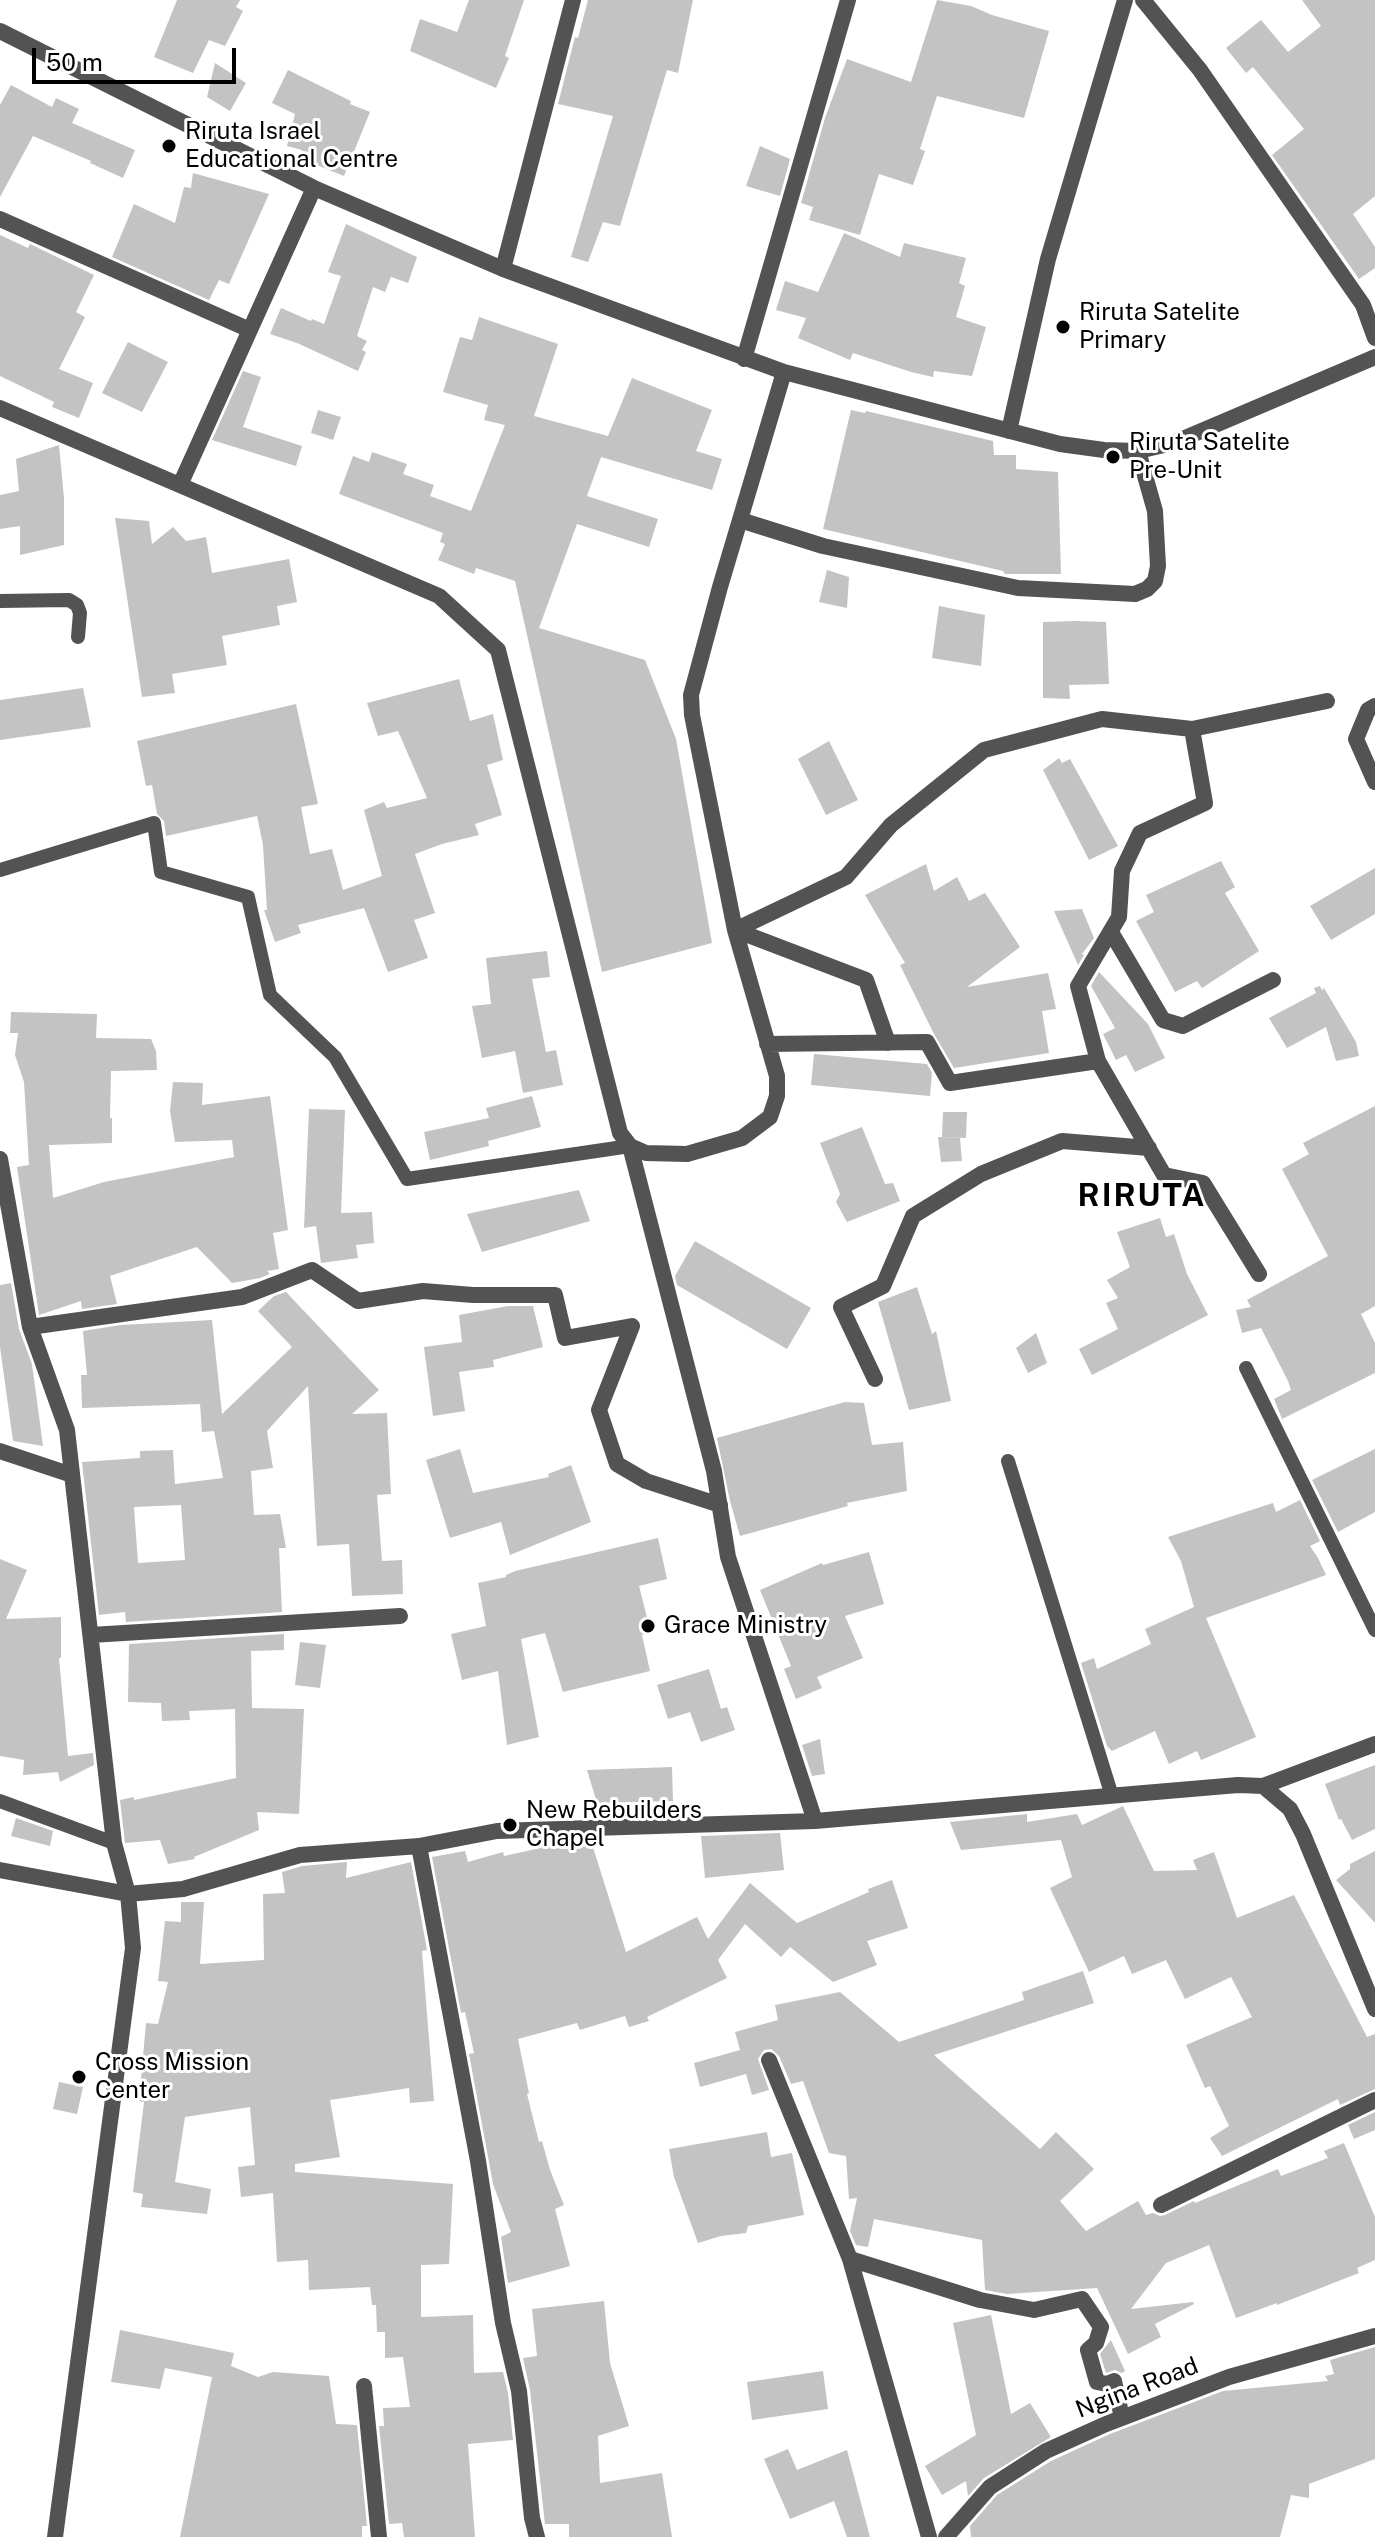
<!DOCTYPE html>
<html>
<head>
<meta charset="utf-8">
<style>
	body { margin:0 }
	#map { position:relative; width:1375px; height:2537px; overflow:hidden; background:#fff; font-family:"Public Sans",sans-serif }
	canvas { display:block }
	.scale { position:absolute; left:32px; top:48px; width:204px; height:36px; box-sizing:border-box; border:4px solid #000; border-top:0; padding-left:10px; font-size:24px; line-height:28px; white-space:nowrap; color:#000; -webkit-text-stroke:6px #fff; paint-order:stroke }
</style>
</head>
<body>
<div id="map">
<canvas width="1375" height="2537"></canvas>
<div class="scale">50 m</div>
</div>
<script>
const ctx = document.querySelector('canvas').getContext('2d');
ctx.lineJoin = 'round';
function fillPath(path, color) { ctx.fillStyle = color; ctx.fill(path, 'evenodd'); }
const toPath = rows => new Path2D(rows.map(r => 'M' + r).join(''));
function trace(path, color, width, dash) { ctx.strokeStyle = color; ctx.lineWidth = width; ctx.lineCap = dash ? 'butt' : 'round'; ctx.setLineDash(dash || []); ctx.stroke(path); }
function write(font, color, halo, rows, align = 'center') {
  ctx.font = font + ' "Public Sans",sans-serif'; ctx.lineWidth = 6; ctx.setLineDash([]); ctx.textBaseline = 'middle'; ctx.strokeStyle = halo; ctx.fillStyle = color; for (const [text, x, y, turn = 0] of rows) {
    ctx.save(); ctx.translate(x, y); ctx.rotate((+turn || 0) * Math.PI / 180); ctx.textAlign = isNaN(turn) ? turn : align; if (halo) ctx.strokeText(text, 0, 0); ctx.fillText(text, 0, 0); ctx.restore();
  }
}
fillPath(toPath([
	[177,0,240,0,236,7,243,11,225,46,209,40,193,73,154,57],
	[469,0,524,0,505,56,509,58,496,88,410,51,420,19,457,32],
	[588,0,693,0,678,73,667,70,620,226,603,222,588,262,571,257,613,116,558,104,575,37,578,38],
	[937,0,971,6,992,15,1049,31,1024,118,937,96,920,149,925,151,913,185,879,174,860,235,809,220,813,207,801,203,825,118,847,59,911,82],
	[1302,0,1375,0,1375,196,1353,214,1375,247,1375,268,1359,279,1272,155,1304,129,1253,67,1246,73,1226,48,1261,20,1288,52,1321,26],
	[215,63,246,83,230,111,207,97],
	[288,70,351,101,350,104,370,112,344,176,299,158,302,150,287,146,295,114,272,103],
	[11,85,52,107,56,98,79,109,72,123,135,150,123,178,90,163,91,161,33,136,0,197,0,105],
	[760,146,790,159,780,196,746,186],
	[193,173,269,194,229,284,219,280,209,300,112,257,134,204,175,223,184,187,191,188],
	[346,224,417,257,408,283,391,277,385,292,373,287,357,336,367,341,362,350,366,352,358,371,297,343,270,334,281,308,311,321,312,319,324,324,341,276,328,272],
	[844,233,900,257,904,243,966,258,959,283,965,286,956,317,986,327,972,376,934,371,933,377,911,372,853,353,850,360,798,338,806,318,776,310,785,281,818,292],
	[0,235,28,248,30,244,94,275,76,312,85,317,59,369,93,383,79,418,52,407,54,402,0,376],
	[479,317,558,344,534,416,608,436,632,378,712,410,696,451,722,459,712,490,601,457,587,496,658,519,649,547,577,524,539,628,645,660,676,739,712,943,602,972,515,581,476,568,474,574,438,560,445,544,440,542,443,533,339,494,353,456,369,462,372,452,407,464,403,474,434,485,430,496,471,511,505,425,484,420,488,405,443,392,460,337,472,340],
	[128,342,168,362,142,412,102,393],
	[243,371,261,377,243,427,302,446,296,466,212,440],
	[318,410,341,417,333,440,311,433],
	[851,410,865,413,866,411,993,441,994,455,1016,455,1016,469,1058,472,1061,574,1005,574,1003,571,823,529],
	[59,445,64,498,64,545,20,555,20,526,0,529,0,495,19,491,16,459],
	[115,518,149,521,152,544,173,527,186,541,206,537,212,573,289,559,297,602,277,606,280,625,222,636,227,665,172,674,175,693,142,697],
	[827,570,849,577,847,608,819,602],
	[939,606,985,615,981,666,932,658],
	[1074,621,1106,622,1109,684,1069,685,1070,699,1043,698,1043,622],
	[459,679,470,721,493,714,503,760,487,765,502,815,475,824,479,835,442,844,415,854,435,913,414,920,428,958,388,972,364,908,298,925,301,933,275,942,264,910,267,910,263,845,257,816,166,836,164,821,157,814,152,785,146,786,137,741,296,704,318,804,301,807,310,854,332,849,343,890,382,876,364,810,384,802,387,808,427,798,398,731,378,736,367,703],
	[83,688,91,727,0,740,0,700],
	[829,741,858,800,826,815,798,759],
	[1059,758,1062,763,1070,759,1118,846,1089,860,1043,770],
	[1221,861,1235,887,1225,893,1259,951,1202,988,1197,981,1175,992,1136,921,1154,912,1146,895],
	[926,864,934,891,957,877,969,901,985,893,1020,947,967,987,1048,973,1056,1009,1042,1011,1049,1053,954,1068,934,1034,900,965,905,963,865,895],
	[1375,868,1375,914,1331,940,1310,906],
	[1082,909,1094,938,1082,954,1084,955,1078,965,1054,911],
	[547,951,550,977,532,979,546,1052,556,1050,563,1085,523,1093,515,1051,482,1058,472,1006,491,1004,486,958],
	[1099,972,1148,1024,1165,1058,1135,1072,1126,1055,1116,1060,1103,1034,1115,1028,1091,986],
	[1320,986,1322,990,1324,988,1356,1042,1359,1056,1336,1061,1326,1027,1287,1048,1269,1018,1316,993,1314,988],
	[11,1012,97,1014,96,1038,151,1039,156,1051,157,1070,111,1071,110,1118,112,1118,112,1143,49,1145,53,1198,104,1182,234,1157,232,1140,175,1142,170,1111,173,1082,203,1083,202,1105,270,1096,288,1230,273,1233,279,1269,267,1271,270,1274,260,1278,232,1283,197,1247,110,1276,117,1304,82,1309,81,1301,39,1315,17,1167,29,1165,24,1082,15,1055,18,1033,10,1033],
	[814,1054,927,1064,932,1073,930,1096,811,1085],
	[532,1096,541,1127,488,1141,489,1146,430,1160,424,1132,489,1118,486,1108],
	[1375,1106,1375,1306,1361,1314,1375,1343,1375,1373,1282,1419,1274,1399,1291,1390,1288,1381,1261,1328,1242,1333,1236,1310,1251,1307,1247,1300,1328,1256,1282,1169,1309,1154,1303,1143],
	[309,1109,345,1110,341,1213,372,1212,374,1243,356,1245,358,1258,321,1263,316,1226,304,1228],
	[943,1112,967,1112,966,1138,942,1137],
	[862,1127,885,1184,893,1183,900,1201,847,1222,836,1202,840,1194,820,1143],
	[938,1137,960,1138,962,1161,941,1162],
	[579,1190,590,1221,482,1252,467,1214],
	[1160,1218,1166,1237,1174,1234,1187,1274,1208,1315,1092,1375,1079,1349,1118,1329,1106,1303,1118,1298,1107,1280,1130,1267,1117,1232],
	[695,1241,811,1308,787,1349,677,1285,675,1276],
	[11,1283,19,1329,32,1364,43,1446,13,1441,0,1347,0,1285],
	[917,1287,932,1334,936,1331,951,1401,909,1410,878,1302],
	[286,1292,379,1390,352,1414,387,1413,391,1494,377,1495,382,1561,402,1560,403,1594,352,1596,349,1544,317,1546,308,1386,267,1431,273,1468,251,1471,254,1515,280,1514,286,1548,279,1548,282,1612,126,1622,125,1612,99,1615,82,1462,140,1458,140,1451,173,1450,175,1484,223,1478,214,1431,202,1432,200,1404,82,1408,81,1375,87,1375,83,1331,121,1325,212,1320,222,1414,292,1347,258,1311,274,1296],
	[181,1505,185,1560,138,1563,134,1507],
	[508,1306,533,1306,543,1347,493,1360,494,1367,459,1372,465,1411,433,1416,424,1347,462,1342,459,1315],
	[1036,1333,1047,1363,1028,1373,1016,1348],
	[845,1402,864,1403,872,1445,903,1442,907,1491,847,1503,848,1506,740,1536,730,1501,717,1438],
	[460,1449,473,1493,549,1477,548,1474,571,1465,591,1522,510,1555,501,1522,450,1538,426,1460],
	[1375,1449,1375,1512,1338,1532,1312,1480],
	[1300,1500,1320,1541,1310,1546,1318,1558,1326,1575,1206,1618,1256,1737,1201,1760,1197,1751,1169,1764,1155,1731,1112,1751,1107,1746,1081,1663,1094,1658,1097,1669,1151,1644,1145,1629,1194,1607,1181,1561,1168,1537,1273,1503,1276,1512],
	[658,1538,667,1579,639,1586,651,1633,642,1635,650,1671,563,1692,545,1633,521,1639,539,1737,507,1745,498,1671,462,1680,451,1634,486,1626,478,1583,506,1577,506,1575,515,1571],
	[869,1552,884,1604,845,1616,863,1658,817,1677,822,1688,796,1699,784,1669,791,1666,760,1590,822,1563,823,1565],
	[0,1559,27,1570,6,1619,61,1617,61,1658,59,1658,68,1756,93,1753,94,1765,60,1782,58,1772,23,1775,24,1760,0,1756],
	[284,1634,284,1650,251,1651,252,1708,304,1709,299,1814,257,1812,259,1830,194,1857,195,1859,168,1864,160,1840,125,1843,120,1800,134,1797,134,1800,236,1778,235,1709,189,1711,190,1720,162,1721,161,1703,128,1702,129,1644],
	[300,1642,326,1645,320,1688,295,1685],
	[709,1669,721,1709,727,1707,735,1730,701,1742,690,1712,668,1719,657,1685],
	[820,1739,825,1774,812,1776,802,1745],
	[1375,1765,1375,1829,1352,1840,1341,1819,1339,1820,1325,1784],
	[672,1767,673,1801,597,1803,587,1770],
	[1123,1806,1154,1871,1197,1870,1193,1860,1214,1852,1237,1918,1294,1895,1367,2037,1375,2034,1375,2089,1340,2105,1338,2099,1222,2156,1210,2138,1229,2126,1210,2086,1205,2088,1186,2045,1252,2017,1231,1977,1185,1999,1166,1960,1132,1974,1124,1956,1089,1972,1050,1888,1072,1877,1061,1840,961,1850,950,1822,1027,1814,1027,1822,1077,1814,1082,1825],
	[16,1818,53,1831,50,1846,11,1836],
	[780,1833,784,1870,705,1878,701,1836],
	[553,1840,565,1840,567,1848,591,1841,626,1952,697,1917,708,1939,750,1883,797,1923,869,1892,868,1889,892,1880,908,1928,867,1941,877,1965,833,1982,790,1947,781,1957,745,1924,718,1960,727,1978,647,2017,649,2021,629,2027,625,2016,580,2030,577,2023,518,2039,529,2093,527,2094,539,2142,542,2141,550,2170,564,2205,555,2209,570,2266,508,2283,501,2237,511,2232,493,2184,469,2054,474,2053,465,2012,461,2013,432,1857,465,1851,468,1862,503,1852,504,1856,545,1847,544,1843],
	[1375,1851,1375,1923,1336,1880,1350,1869,1350,1864],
	[347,1862,346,1878,411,1862,427,1950,422,1951,434,2101,410,2103,409,2088,330,2100,340,2157,295,2164,295,2172,453,2184,449,2264,421,2265,421,2317,473,2315,474,2373,503,2372,508,2393,513,2440,468,2444,475,2537,404,2537,402,2523,389,2524,379,2426,384,2426,383,2408,410,2407,403,2357,385,2358,385,2332,377,2332,376,2305,372,2305,370,2287,309,2290,308,2260,277,2262,273,2193,241,2197,238,2167,255,2165,250,2107,185,2117,175,2182,211,2189,207,2214,141,2207,143,2194,133,2192,144,2102,139,2101,146,2023,158,2024,168,1982,158,1981,165,1921,181,1922,181,1902,204,1902,200,1964,264,1960,263,1894,285,1893,282,1872,302,1866],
	[1083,1971,1094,2003,934,2055,1040,2149,1056,2132,1094,2169,1060,2201,1086,2231,1138,2201,1146,2215,1153,2213,1160,2216,1165,2215,1194,2201,1195,2203,1278,2169,1281,2176,1328,2158,1324,2151,1344,2143,1375,2217,1375,2260,1357,2268,1359,2273,1277,2305,1277,2303,1236,2318,1209,2245,1166,2263,1131,2309,1193,2302,1194,2304,1155,2324,1161,2337,1128,2354,1097,2288,1007,2294,985,2290,982,2240,874,2219,868,2247,856,2245,850,2231,857,2198,849,2199,846,2156,829,2153,803,2081,791,2084,779,2056,771,2049,764,2050,758,2059,769,2090,752,2095,746,2074,700,2087,694,2063,740,2050,735,2032,778,2020,775,2005,840,1992,899,2042,1024,2000,1022,1992],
	[59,2082,83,2087,77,2114,53,2109],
	[1375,2112,1375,2130,1354,2139,1348,2125],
	[767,2132,771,2157,792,2153,804,2215,748,2226,746,2233,721,2236,698,2243,674,2177,669,2149],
	[604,2301,610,2363,629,2426,598,2436,600,2483,662,2473,672,2537,569,2537,569,2524,545,2524,530,2390,523,2358,537,2356,532,2309],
	[991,2315,1011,2414,1030,2403,1051,2437,984,2478,968,2496,966,2481,942,2495,925,2466,976,2435,953,2323],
	[120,2330,234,2353,231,2366,258,2377,273,2372,329,2376,336,2424,357,2425,367,2526,362,2526,362,2537,180,2537,212,2377,165,2368,160,2389,111,2382],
	[1111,2340,1125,2371,1122,2373,1115,2370,1106,2373,1100,2354],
	[1375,2347,1375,2459,1309,2484,1309,2498,1291,2495,1280,2537,971,2537,970,2526,997,2495,1051,2461,1110,2434,1223,2391,1328,2381,1325,2376,1334,2374,1330,2360],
	[823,2371,828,2409,752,2420,747,2382],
	[788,2449,797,2470,847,2450,870,2537,847,2537,834,2501,790,2519,764,2459]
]), '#c3c3c3');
trace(toPath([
	[0,601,69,600,77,605,80,613,78,637],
	[0,870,154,823,161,872,248,897,270,995,335,1057,407,1179,630,1146],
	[1246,1368,1375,1630],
	[1008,1461,1112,1796],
	[0,1801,114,1843]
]), '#535353', 14);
trace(toPath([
	[1143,0,1200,70,1363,305,1375,338],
	[0,31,314,188,503,269,784,372,1060,444,1104,450,1138,451,1173,443,1375,357],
	[0,219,250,330],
	[503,269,573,0],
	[744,359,848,0],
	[0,408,439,596,498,650,620,1133,630,1146,646,1153,687,1154,742,1138,770,1117,777,1096,777,1076,735,930,692,715,691,695,720,587,784,372],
	[1009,431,1048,259,1125,0],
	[180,485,314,188],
	[740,520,823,546,1018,588,1135,594,1147,589,1155,581,1158,566,1155,511,1138,451],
	[1375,706,1368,710,1356,739,1375,782],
	[735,930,846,877,891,825,984,750,1102,719,1192,729],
	[735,930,866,980,888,1043],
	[1111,932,1163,1020,1183,1026,1273,980],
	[767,1044,927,1042,950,1083,1098,1061,1164,1175,1203,1183,1259,1274],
	[1098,1061,1078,986,1119,917,1122,871,1140,833,1205,803,1192,729,1327,701],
	[630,1146,714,1471,728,1557,815,1821],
	[0,1159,30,1327,67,1430,114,1843,128,1894,133,1948,55,2537],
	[30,1327,242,1297,312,1270,358,1301,423,1291,473,1295,555,1295,565,1338,632,1326,599,1410,617,1464,646,1481,720,1505],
	[875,1379,841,1307,883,1286,913,1216,981,1174,1062,1141,1149,1148],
	[0,1451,72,1475],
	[91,1635,400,1616],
	[1263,1786,1375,1744],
	[419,1846,478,2161,503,2323,519,2391,532,2518,537,2537],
	[0,1870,128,1894,183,1889,300,1855,419,1846,497,1831,815,1821,1238,1785,1263,1786,1290,1809,1303,1834,1375,2009],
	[769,2060,850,2259,929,2537],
	[1161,2205,1375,2100],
	[850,2259,980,2300,1034,2310,1082,2299,1101,2327,1096,2343,1088,2350,1097,2382,1107,2384,1114,2381,1122,2418],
	[364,2386,379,2537],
	[946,2537,990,2487,1046,2451,1106,2424,1229,2377,1375,2336]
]), '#535353', 16);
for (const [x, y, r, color] of [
	[169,146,8,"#000"],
	[1063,327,8,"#000"],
	[1113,457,8,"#000"],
	[648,1626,8,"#000"],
	[510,1825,8,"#000"],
	[79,2077,8,"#000"]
]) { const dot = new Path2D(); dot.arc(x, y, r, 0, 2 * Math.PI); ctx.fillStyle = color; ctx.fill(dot); trace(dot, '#fff', 3); }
write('24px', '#000', '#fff', [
	["Riruta Israel",185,132],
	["Educational Centre",185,160],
	["Riruta Satelite",1079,313],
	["Primary",1079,341],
	["Riruta Satelite",1129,443],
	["Pre-Unit",1129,471],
	["Grace Ministry",664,1626],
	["New Rebuilders",526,1811],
	["Chapel",526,1839],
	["Cross Mission",95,2063],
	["Center",95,2091]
], 'left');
write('24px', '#000', '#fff', [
	["Ngina Road",1137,2388,-21]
]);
ctx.letterSpacing = '2px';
write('bold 32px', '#000', '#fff', [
	["RIRUTA",1142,1196]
]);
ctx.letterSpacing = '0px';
</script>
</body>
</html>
